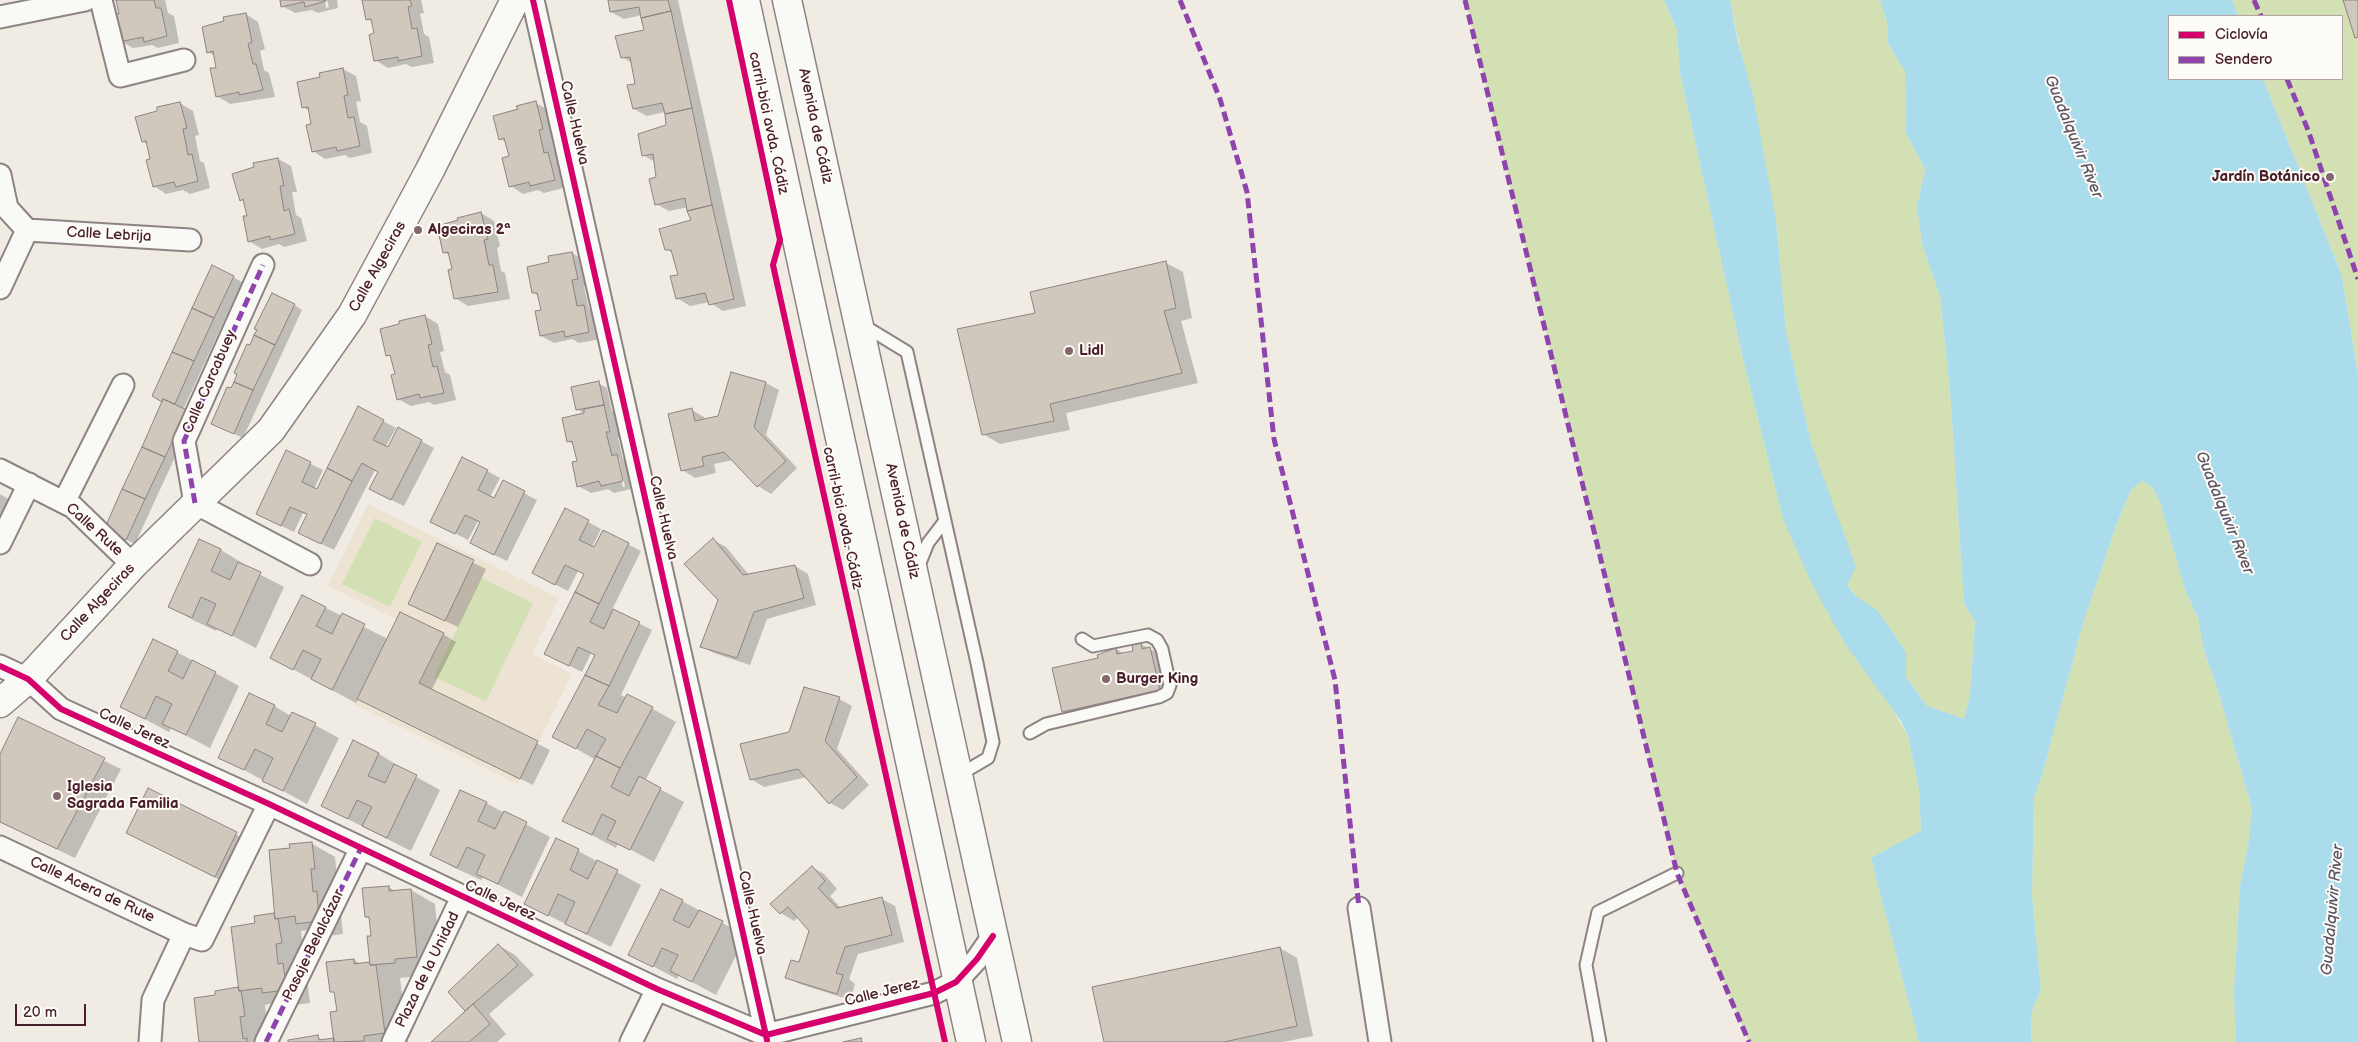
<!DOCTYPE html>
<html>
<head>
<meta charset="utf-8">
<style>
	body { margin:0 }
	#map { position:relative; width:2358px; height:1042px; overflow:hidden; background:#f0ece4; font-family:"Balsamiq Sans",sans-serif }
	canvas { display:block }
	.legend { position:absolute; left:2168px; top:15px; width:175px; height:65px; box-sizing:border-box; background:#fdfcf7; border:1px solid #b5a4a5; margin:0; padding:6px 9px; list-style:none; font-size:15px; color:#4a1f2b }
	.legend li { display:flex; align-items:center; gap:10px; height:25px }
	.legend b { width:25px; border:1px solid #b5a4a5 }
	.scale { position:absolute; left:15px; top:1004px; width:71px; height:22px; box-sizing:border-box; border:2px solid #4a1f2b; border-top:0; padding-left:6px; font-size:15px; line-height:18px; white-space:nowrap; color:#4a1f2b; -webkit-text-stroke:4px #fdfcf7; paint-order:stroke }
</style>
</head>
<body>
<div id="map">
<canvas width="2358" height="1042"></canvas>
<ul class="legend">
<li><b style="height:6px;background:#d6006c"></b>Ciclovía</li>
<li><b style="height:6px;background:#8e44ad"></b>Sendero</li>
</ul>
<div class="scale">20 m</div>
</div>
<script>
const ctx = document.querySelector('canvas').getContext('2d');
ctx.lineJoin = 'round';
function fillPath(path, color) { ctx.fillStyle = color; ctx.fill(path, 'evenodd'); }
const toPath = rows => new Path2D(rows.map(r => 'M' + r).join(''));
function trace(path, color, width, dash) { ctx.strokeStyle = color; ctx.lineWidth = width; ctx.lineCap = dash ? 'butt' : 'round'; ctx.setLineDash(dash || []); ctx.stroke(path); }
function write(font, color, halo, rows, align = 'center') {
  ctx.font = font + ' "Balsamiq Sans",sans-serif'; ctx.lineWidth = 4; ctx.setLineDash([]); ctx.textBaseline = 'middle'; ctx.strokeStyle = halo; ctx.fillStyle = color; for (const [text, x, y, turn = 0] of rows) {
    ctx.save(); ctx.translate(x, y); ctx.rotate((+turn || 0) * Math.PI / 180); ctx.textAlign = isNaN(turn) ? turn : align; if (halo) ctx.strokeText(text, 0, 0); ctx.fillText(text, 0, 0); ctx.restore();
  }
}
fillPath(toPath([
	[368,504,559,598,532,654,572,674,518,784,354,704,396,619,328,586]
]), '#ece3d2');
fillPath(toPath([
	[1465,0,1664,0,1677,30,1680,73,1743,359,1783,519,1908,736,1919,789,1921,832,1871,858,1919,1042,1749,1042,1677,873],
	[1730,0,1880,0,1887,22,1888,44,1905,71,1906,133,1925,169,1917,207,1923,248,1940,296,1950,390,1964,604,1975,621,1970,696,1964,719,1927,706,1906,677,1906,652,1877,610,1856,596,1847,584,1811,443,1786,331,1776,220],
	[2232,0,2358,0,2358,376,2342,276,2263,79,2342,79,2342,16,2238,16],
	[2142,481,2152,487,2160,502,2185,590,2198,618,2204,651,2217,687,2252,809,2248,846,2240,885,2234,991,2236,1042,2031,1042,2032,1011,2041,989,2032,895,2034,797,2042,775,2084,620,2117,523,2131,490],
	[375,518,422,542,390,607,342,584],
	[481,578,533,603,486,701,434,677]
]), '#d3e0b4');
fillPath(toPath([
	[1664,0,1730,0,1738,42,1753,95,1776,220,1786,331,1811,443,1856,567,1847,585,1856,596,1877,610,1906,652,1906,677,1927,706,1964,719,1970,696,1975,621,1964,604,1950,390,1940,296,1923,248,1917,207,1925,169,1906,133,1905,71,1888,44,1887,22,1880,0,2232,0,2238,16,2169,16,2169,79,2263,79,2342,276,2358,376,2358,1042,2236,1042,2234,991,2240,885,2248,846,2252,809,2217,687,2204,651,2198,618,2185,590,2160,502,2152,487,2142,481,2131,490,2117,523,2084,620,2042,775,2034,797,2032,895,2041,989,2032,1011,2031,1042,1919,1042,1871,858,1921,831,1919,789,1908,736,1901,721,1845,644,1812,584,1783,519,1743,359,1680,73,1677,30]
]), '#aadceb');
fillPath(toPath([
	[114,0,165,0,168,13,174,16,179,43,158,48,152,45,133,48,120,41,120,15,118,2],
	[281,0,325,0,326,8,329,7,327,0,337,0,338,8,318,13,312,10,295,13,282,6],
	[364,0,421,0,424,13,420,14,424,34,429,37,434,63,412,67,406,64,388,68,375,60,375,34,373,22,367,19],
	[609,0,678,0,746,306,723,311,709,302,690,306,677,298,679,276,673,253,666,249,692,221,689,207,669,211,656,204,658,178,655,162,643,155,668,126,665,112,647,116,634,109,636,85,632,63,622,57,646,31,642,15,624,19,611,12],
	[246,14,258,22,265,49,260,51,264,70,269,73,275,97,230,104,217,96,217,69,215,56,208,52],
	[343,69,356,76,361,101,356,102,360,122,367,126,372,153,350,158,345,155,325,159,313,151,310,111,303,107,321,78],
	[180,103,193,111,199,135,195,136,200,161,204,163,210,188,190,194,183,190,166,194,154,186,152,160,148,144,143,142],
	[536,103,548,110,555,136,551,137,556,158,560,161,567,187,544,193,538,190,523,194,511,186,510,157,507,143,500,139,519,110],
	[278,159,291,166,297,192,292,192,296,215,301,218,307,241,284,247,279,244,262,249,249,241,248,217,246,203,241,200,256,168],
	[481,213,494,221,500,246,497,248,501,271,505,273,510,299,468,306,455,298,454,270,450,256,444,252],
	[572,253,584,260,590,286,584,287,589,309,596,314,601,339,579,343,572,339,554,343,541,336,542,311,539,296,533,292,551,263],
	[1166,263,1183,272,1192,318,1181,321,1198,383,1066,413,1070,430,1000,444,983,434,1037,314],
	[233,277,242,282,183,410,194,416,135,544,114,534,164,401,153,395],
	[294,305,302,310,243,438,213,424,232,390,238,374,236,372,258,330],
	[425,316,438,324,444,351,440,352,445,372,450,375,456,400,434,405,429,402,411,406,398,399,396,375,391,357,387,355],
	[732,374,766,383,779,390,766,435,797,468,771,494,758,486,733,460,714,464,716,473,695,478,682,470,692,410,704,417,705,420,719,417],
	[598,383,607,388,612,411,616,413,622,438,618,438,623,459,629,463,635,488,614,493,608,489,591,493,578,486,578,461,574,445,568,441,585,414,577,409],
	[616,458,619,458,625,487,623,487],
	[383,421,396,428,385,448,388,449,421,441,434,448,404,506,383,496,379,472,375,470,334,550,299,533,308,515,303,513,294,532,257,514,287,452,323,470,314,489,318,491],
	[487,471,500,478,490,497,495,499,503,482,537,500,507,561,484,550,481,523,478,521,468,540,445,528],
	[0,494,12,501,0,526],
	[566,510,601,529,592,547,595,549,604,532,641,551,612,610,652,630,621,695,627,698,628,695,676,722,645,781,684,802,654,862,618,843,616,848,564,820,596,760,554,736,596,656,591,653,582,672,558,660,585,574,578,571,568,591,546,580],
	[200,540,221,550,244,564,244,566,284,587,256,648,217,628,216,631,193,620,169,606],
	[713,540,726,547,749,575,795,566,808,574,816,605,767,619,750,665,714,653,701,646,720,600],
	[437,545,486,569,458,627,422,610],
	[326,608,388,639,443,634,456,642,431,691,550,750,533,785,358,699,356,703,272,658],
	[1141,644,1163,656,1172,697,1076,719,1063,711,1100,659,1116,649,1124,654,1134,652],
	[177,652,239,686,210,748,171,728,169,732,122,707],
	[839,699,852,706,837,749,869,785,843,810,830,803,807,777,764,787,751,779,790,733],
	[274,706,291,716,293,714,315,725,339,738,307,804,220,757],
	[19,719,121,769,75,858,0,822,0,757],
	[354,742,379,754,402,768,402,769,440,790,411,851,322,806],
	[149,789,260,847,239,890,127,832],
	[486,803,550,837,522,897,483,877,481,880,455,868,431,854],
	[556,839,641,885,611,947,526,904],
	[311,843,335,857,343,934,321,937,310,930,301,931,310,1003,287,1006,279,1002,265,1005,268,1029,265,1042,200,1042,217,996,216,992,240,988,257,924,256,917,276,914,291,849],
	[812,867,824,874,837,889,830,896,841,908,882,899,895,906,904,942,858,954,849,979,855,984,850,1000,800,984,787,977,800,963,810,931,798,917,794,921,781,913,772,904],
	[389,887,396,892,411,890,435,904,441,970,418,972,419,976,400,978,408,1042,289,1042,318,1037,325,1041,335,1039,338,1012,336,994,331,991,354,960,361,964,371,963,370,919,366,916],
	[662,890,746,936,716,995,679,975,677,979,630,954],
	[498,945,515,955,534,975,489,1014,506,1034,497,1042,432,1042,466,1011,449,992],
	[1280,948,1297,958,1313,1036,1283,1042,1105,1042]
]), '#0003');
const building = toPath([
	[116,0,154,0,156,8,161,8,167,36,144,42,143,37,119,42,114,13,119,14,116,0],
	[280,0,326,0,326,1,305,7,304,2,281,7,280,0],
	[362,0,410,0,412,6,408,7,412,29,417,28,422,56,398,61,398,57,374,61,369,35,374,33,371,19,366,20,362,0],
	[608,0,668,0,671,11,641,18,639,7,610,12,608,0],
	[2343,0,2358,0,2358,37,2355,38,2343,0],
	[671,11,692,108,665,114,662,103,633,109,627,85,635,84,630,57,621,58,615,36,644,30,641,18,671,11],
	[246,13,252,42,248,44,253,64,256,64,263,90,239,95,239,92,216,97,210,68,216,68,213,51,207,53,202,27,224,21,223,17,246,13],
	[343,68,348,95,344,96,348,118,354,117,360,146,337,151,336,147,312,152,306,125,311,124,308,107,302,108,297,82,320,77,319,73,343,68],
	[536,101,543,129,539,130,544,153,548,152,555,180,530,186,529,182,509,187,502,158,509,156,504,138,499,140,493,116,518,109,516,106,536,101],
	[180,102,187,128,183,129,188,155,192,154,198,181,176,187,174,182,153,187,146,160,150,159,146,141,142,142,135,117,157,111,157,107,180,102],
	[692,108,712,205,687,211,685,198,655,205,649,179,656,177,653,154,642,156,638,134,666,125,665,114,692,108],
	[278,158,284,186,280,186,284,211,289,209,295,234,270,240,270,236,248,242,243,216,247,216,243,199,240,201,232,174,254,167,253,163,278,158],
	[712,205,734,299,709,305,705,293,676,299,670,276,678,275,671,250,665,250,659,229,691,220,687,211,712,205],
	[481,212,488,239,484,240,489,265,493,265,498,292,454,299,448,270,452,269,448,252,443,253,437,226,458,220,457,218,481,212],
	[572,252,578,279,572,280,577,306,584,305,589,332,565,337,564,331,540,336,535,311,541,310,537,293,532,293,527,267,549,262,548,256,572,252],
	[1166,261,1176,308,1164,311,1182,373,1050,404,1054,421,982,435,957,329,1035,313,1030,292,1166,261],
	[212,265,234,276,214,318,192,308,212,265],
	[272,293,295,304,275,345,254,335,257,330,254,329,272,293],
	[192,308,214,318,194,361,172,352,192,308],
	[425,315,432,344,428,345,433,367,437,366,444,393,420,398,419,394,397,400,391,375,395,374,390,355,386,356,380,329,399,324,399,321,425,315],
	[254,335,275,345,253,390,234,382,237,374,234,373,247,344,250,345,254,335],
	[172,352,194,361,175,404,163,399,162,402,152,396,172,352],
	[731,372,766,382,754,427,786,461,757,487,724,452,702,457,704,466,681,471,668,414,692,408,695,421,718,416,731,372],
	[599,381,604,405,576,410,571,387,599,381],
	[234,382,253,390,234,434,211,424,227,387,231,388,234,382],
	[163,399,187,410,165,457,142,447,163,399],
	[604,405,610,432,606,432,612,456,617,454,623,481,601,486,599,481,577,487,572,462,577,461,572,441,567,442,562,418,584,413,584,409,604,405],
	[358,406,384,420,373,440,388,447,398,427,422,440,391,500,369,489,378,472,362,463,352,481,327,468,358,406],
	[142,447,165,457,145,499,122,489,142,447],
	[286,450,311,462,302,482,317,489,327,468,352,481,321,544,298,533,307,514,290,507,281,526,256,514,286,450],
	[462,457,488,470,478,490,494,498,503,480,525,491,494,555,470,543,480,522,465,515,455,534,430,522,462,457],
	[122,489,145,499,126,540,104,530,122,489],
	[565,508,589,520,579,540,594,547,603,530,629,543,599,604,575,592,584,574,565,565,555,585,532,573,565,508],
	[713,538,743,575,795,565,804,598,754,612,737,658,700,647,718,600,684,564,713,538],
	[199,539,221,549,211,571,230,580,238,562,261,572,232,636,207,624,216,604,201,597,192,618,168,607,199,539],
	[437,543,474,560,445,621,408,604,437,543],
	[575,592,599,604,590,622,604,629,613,609,640,622,609,686,585,675,595,655,578,647,569,666,544,654,575,592],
	[302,595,326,607,316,626,332,634,342,613,365,624,332,690,311,679,321,659,303,650,293,670,270,658,302,595],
	[400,612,444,633,419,683,538,741,520,779,357,699,400,612],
	[153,639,178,651,168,671,183,679,192,660,216,672,186,735,162,724,172,704,156,696,145,719,120,707,153,639],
	[1141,643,1142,649,1150,647,1160,690,1062,712,1052,668,1098,658,1097,655,1116,648,1117,654,1133,651,1132,645,1141,643],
	[585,675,609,686,598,705,617,713,627,694,653,707,620,768,596,756,606,739,587,729,576,749,552,737,585,675],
	[804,687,840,697,825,741,857,777,829,804,798,769,750,780,740,744,789,732,804,687],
	[249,693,275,705,266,724,282,732,292,712,316,723,283,791,262,781,273,758,255,749,244,770,218,758,249,693],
	[18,717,105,758,57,849,0,822,0,754,18,717],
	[353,740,379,753,368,776,385,783,394,764,417,775,387,838,362,826,372,807,357,800,348,819,321,806,353,740],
	[596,756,620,768,611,787,629,796,639,776,661,788,630,850,607,839,616,821,602,814,592,835,562,821,596,756],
	[148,788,237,832,215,877,126,833,148,788],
	[460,790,487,802,478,821,495,829,504,811,527,822,498,884,476,874,485,855,467,847,457,868,430,855,460,790],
	[556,838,579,849,570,870,588,879,597,860,618,870,587,934,565,924,575,902,558,894,548,916,524,904,556,838],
	[312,842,315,869,311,869,313,892,317,891,319,921,296,924,295,916,275,919,269,850,290,848,289,844,312,842],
	[812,866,825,881,818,888,837,908,882,897,892,935,845,947,836,973,843,975,837,994,785,978,791,960,799,962,809,931,788,907,780,914,770,904,812,866],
	[389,886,389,891,411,889,417,957,395,959,395,963,370,965,367,936,371,936,369,917,365,917,362,888,389,886],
	[661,889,683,900,673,920,689,928,699,910,723,921,692,982,670,971,678,955,662,948,653,967,628,955,661,889],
	[274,913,275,919,278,918,282,943,276,944,278,964,283,963,287,990,262,993,262,988,239,991,231,927,255,923,254,916,274,913],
	[498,944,518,965,465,1011,448,992,498,944],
	[1280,947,1297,1026,1224,1042,1104,1042,1092,987,1280,947],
	[354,959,354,964,369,962,370,965,376,965,385,1033,364,1036,364,1041,334,1042,330,1012,337,1011,334,992,330,992,326,962,354,959],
	[238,987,239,991,241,991,245,1016,240,1017,243,1039,247,1038,247,1042,199,1042,194,998,215,995,215,991,238,987],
	[473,1004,490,1024,469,1042,431,1042,473,1004],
	[318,1035,319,1040,334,1038,334,1042,288,1042,288,1040,318,1035],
	[861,1038,862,1042,843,1042,861,1038]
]);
fillPath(building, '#d0c8bc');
trace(building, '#8d8382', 1);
const lane = toPath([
	[861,324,907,352,977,663,993,742,988,758,959,775],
	[918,568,928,543,944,522],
	[1030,733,1046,724,1159,697,1167,693,1170,685,1162,649,1157,640,1148,635,1093,646,1082,639],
	[1600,1042,1586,965,1598,912,1677,873]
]);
const street = toPath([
	[101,0,120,76,184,60],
	[533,0,768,1042],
	[0,17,85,0],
	[0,175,7,208,27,230,0,288],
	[27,230,190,240],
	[263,265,184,441,195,503,310,564],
	[0,470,73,507,133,565],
	[64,502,123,385],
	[0,543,29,484],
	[0,666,28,679,61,709,269,804,657,989,766,1035,934,993,956,982,977,959,993,936],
	[0,847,184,934,202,940,269,804],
	[1359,908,1380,1042],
	[150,1042,153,1000,184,934],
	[266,1042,361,848],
	[393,1042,462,897],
	[631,1042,657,989]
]);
const secondary = toPath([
	[0,703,28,679,133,565,271,430,352,315,430,170,515,0]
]);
const primary = toPath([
	[745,0,971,1042],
	[787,0,1017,1042]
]);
trace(lane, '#8d8382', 15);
trace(street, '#8d8382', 25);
trace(secondary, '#8d8382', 31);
trace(primary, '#8d8382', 31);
trace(lane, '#f9f9f6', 11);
trace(street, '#f9f9f6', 21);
trace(secondary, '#f9f9f6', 28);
trace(primary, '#f9f9f6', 28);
trace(toPath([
	[1180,0,1220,99,1247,192,1274,439,1335,680,1359,908],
	[1465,0,1677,873,1749,1042],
	[2254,0,2261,16],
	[2287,79,2308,130,2358,279],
	[195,503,184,441,263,265],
	[266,1042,361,848]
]), '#8e44ad', 5, [10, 5]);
trace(toPath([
	[533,0,767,1040],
	[729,0,780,240,773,265,945,1042],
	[0,666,28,679,61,709,269,804,657,989,766,1035,934,993,956,982,977,959,993,936]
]), '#d6006c', 6);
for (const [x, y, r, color] of [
	[2330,177,5,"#84676c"],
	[418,230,5,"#84676c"],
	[1069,351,5,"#84676c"],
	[1106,679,5,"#84676c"],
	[57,796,5,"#84676c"]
]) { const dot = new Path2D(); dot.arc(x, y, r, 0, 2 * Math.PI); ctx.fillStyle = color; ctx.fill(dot); trace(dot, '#fdfcf7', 2); }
write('15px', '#4a1f2b', '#fdfcf7', [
	["Calle Huelva",574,123,77],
	["carril-bici avda. Cádiz",768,123,78],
	["Avenida de Cádiz",815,126,78],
	["Calle Lebrija",109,235,3],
	["Calle Algeciras",378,267,-61],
	["Calle Carcabuey",210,382,-66],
	["Calle Huelva",663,518,77],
	["carril-bici avda. Cádiz",842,518,78],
	["Avenida de Cádiz",902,521,78],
	["Calle Rute",94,530,42],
	["Calle Algeciras",98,603,-47],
	["Calle Jerez",134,729,25],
	["Calle Acera de Rute",92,890,25],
	["Calle Jerez",500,901,25],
	["Calle Huelva",752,913,77],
	["Pasaje Belalcázar",314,945,-64],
	["Plaza de la Unidad",428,970,-64],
	["Calle Jerez",882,993,-14]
]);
write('bold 15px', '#4a1f2b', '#fdfcf7', [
	["Jardín Botánico",2320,177,"right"],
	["Algeciras 2ª",428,230],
	["Lidl",1079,351],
	["Burger King",1116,679],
	["Iglesia",67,787],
	["Sagrada Familia",67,804]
], 'left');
write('italic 16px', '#5e5666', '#fdfcf7', [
	["Guadalquivir River",2073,137,68],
	["Guadalquivir River",2224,513,68],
	["Guadalquivir River",2333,910,-85]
]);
</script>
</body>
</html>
